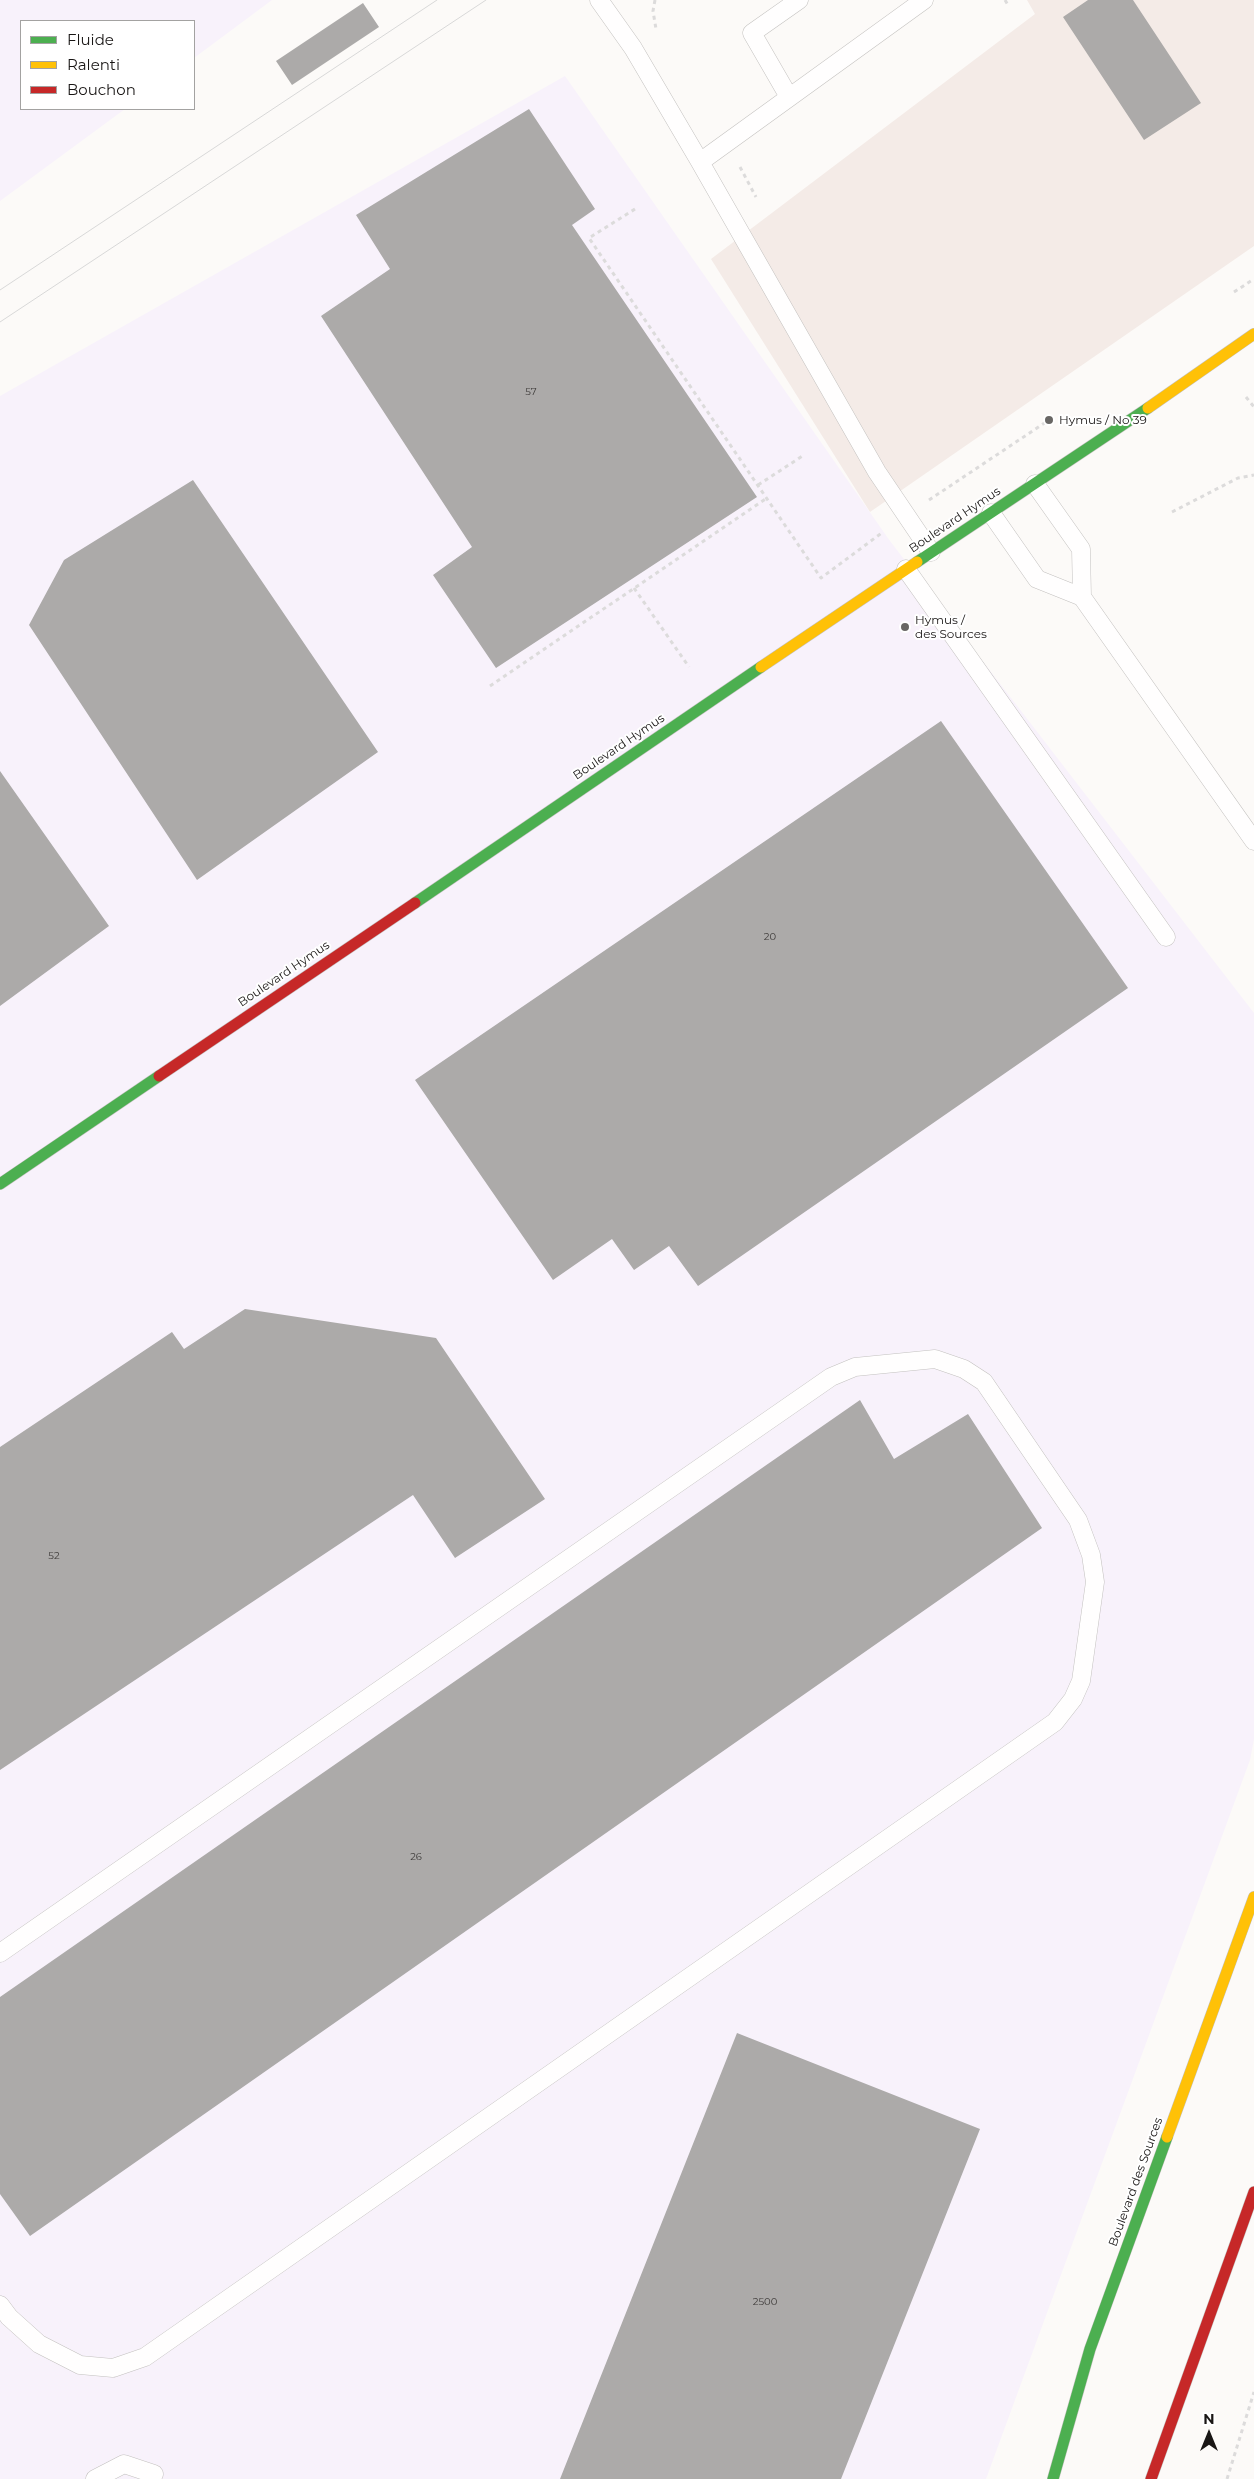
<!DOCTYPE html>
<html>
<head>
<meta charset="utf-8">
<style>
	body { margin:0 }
	#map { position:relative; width:1254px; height:2479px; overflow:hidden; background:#fcfaf8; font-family:Montserrat,sans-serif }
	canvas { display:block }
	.legend { position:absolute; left:20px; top:20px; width:175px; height:90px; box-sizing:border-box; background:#fff; border:1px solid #a3a2a1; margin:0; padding:6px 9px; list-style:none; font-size:15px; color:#191615 }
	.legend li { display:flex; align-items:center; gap:10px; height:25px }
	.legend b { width:25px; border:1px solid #a3a2a1 }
	.north { position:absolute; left:1184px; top:2409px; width:50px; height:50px; -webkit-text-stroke:4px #fff; paint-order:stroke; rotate:0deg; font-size:14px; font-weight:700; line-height:20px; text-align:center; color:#191615 }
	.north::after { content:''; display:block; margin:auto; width:18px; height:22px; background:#191615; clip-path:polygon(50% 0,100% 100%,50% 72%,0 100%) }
</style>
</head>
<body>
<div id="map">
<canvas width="1254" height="2479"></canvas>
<ul class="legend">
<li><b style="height:6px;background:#4caf50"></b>Fluide</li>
<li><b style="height:6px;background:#ffc107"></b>Ralenti</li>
<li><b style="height:6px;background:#c62828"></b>Bouchon</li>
</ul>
<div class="north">N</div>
</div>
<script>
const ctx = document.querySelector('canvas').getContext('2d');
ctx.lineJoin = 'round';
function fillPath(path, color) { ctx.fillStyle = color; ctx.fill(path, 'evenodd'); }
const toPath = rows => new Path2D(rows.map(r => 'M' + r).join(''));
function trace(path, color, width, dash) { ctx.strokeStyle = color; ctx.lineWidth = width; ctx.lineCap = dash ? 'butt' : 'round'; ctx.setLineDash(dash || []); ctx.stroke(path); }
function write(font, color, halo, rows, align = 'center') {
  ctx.font = font + ' Montserrat,sans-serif'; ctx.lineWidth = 4; ctx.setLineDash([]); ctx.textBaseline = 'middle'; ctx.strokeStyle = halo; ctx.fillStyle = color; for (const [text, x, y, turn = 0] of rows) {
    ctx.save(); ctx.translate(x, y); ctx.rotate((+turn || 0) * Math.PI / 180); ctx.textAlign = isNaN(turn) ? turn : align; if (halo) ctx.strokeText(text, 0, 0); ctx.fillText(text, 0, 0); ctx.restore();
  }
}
fillPath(toPath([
	[1027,0,1254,0,1254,246,870,512,711,259,1035,14]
]), '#f4ebe7');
fillPath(toPath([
	[0,0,272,0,194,58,194,21,21,21,21,109,125,109,0,201],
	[565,76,890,541,1254,1013,1254,1739,1250,1760,986,2479,0,2479,0,396]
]), '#f8f2fb');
fillPath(toPath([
	[1088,0,1133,0,1201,103,1144,140,1063,17],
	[363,3,379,27,292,85,276,61],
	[529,109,595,209,572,225,757,497,496,668,433,575,472,547,321,316,390,269,356,215],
	[193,480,378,752,197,880,29,625,64,560],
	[941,721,1128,988,698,1286,669,1246,634,1270,612,1239,553,1280,415,1080],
	[0,771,109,926,0,1006],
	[245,1309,436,1338,545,1499,455,1558,413,1495,0,1770,0,1447,172,1332,184,1349],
	[860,1400,894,1459,968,1414,1042,1528,30,2236,0,2194,0,1997],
	[737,2033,980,2129,841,2479,560,2479]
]), '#acaaa9');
const lane = toPath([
	[599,0,633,48,700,162,877,472,931,552],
	[789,97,752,33,799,0],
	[700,162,924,0],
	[1035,484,1081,549,1082,597],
	[991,513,1037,579,1082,597,1254,841],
	[906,569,1166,937],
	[0,1953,831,1377,855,1367,935,1359,964,1369,984,1382,1078,1520,1091,1555,1095,1582,1081,1681,1073,1699,1055,1722,145,2357,113,2368,80,2365,39,2344,9,2317,0,2305],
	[95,2479,124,2464,154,2474]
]);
const fast = toPath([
	[917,562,1148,408],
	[415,903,761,667],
	[0,1184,159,1076],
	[1053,2479,1090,2349,1167,2137]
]);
const slow = toPath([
	[1148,408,1254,334],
	[761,667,917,562],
	[1167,2137,1254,1897]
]);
const jam = toPath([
	[159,1076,415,903],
	[1151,2479,1254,2192]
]);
trace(lane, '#c3c1bf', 19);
trace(fast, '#c3c1bf', 12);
trace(slow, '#c3c1bf', 12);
trace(jam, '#c3c1bf', 12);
trace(toPath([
	[655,0,653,11,656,29],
	[1005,0,1008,5],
	[740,167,756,197],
	[635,209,589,238,821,578,883,532],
	[1234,292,1254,279],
	[1246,397,1254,407],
	[758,485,804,455],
	[929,500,1049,420],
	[1172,512,1238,478,1254,475],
	[634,588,689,667],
	[490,686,767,498],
	[1227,2479,1254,2392]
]), '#dcdbdb', 3, [4, 4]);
trace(lane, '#fffefe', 18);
trace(fast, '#4caf50', 11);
trace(slow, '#ffc107', 11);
trace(jam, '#c62828', 11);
trace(toPath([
	[0,290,437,0],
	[0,322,486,0]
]), '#d8d8d8', 1);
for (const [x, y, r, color] of [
	[1049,420,5,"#686664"],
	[905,627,5,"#686664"]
]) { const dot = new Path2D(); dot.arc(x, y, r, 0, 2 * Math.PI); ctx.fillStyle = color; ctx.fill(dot); trace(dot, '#fff', 2); }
write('10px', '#3e3b3a', null, [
	["57",531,392],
	["20",770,937],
	["52",54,1556],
	["26",416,1857],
	["2500",765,2302]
]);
write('12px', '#191615', '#fff', [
	["Hymus / No 39",1059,420],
	["Hymus /",915,620],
	["des Sources",915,634]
], 'left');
write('12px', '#191615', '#fff', [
	["Boulevard Hymus",955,520,-34],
	["Boulevard Hymus",619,747,-34],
	["Boulevard Hymus",284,974,-34],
	["Boulevard des Sources",1136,2182,-70]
]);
</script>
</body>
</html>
